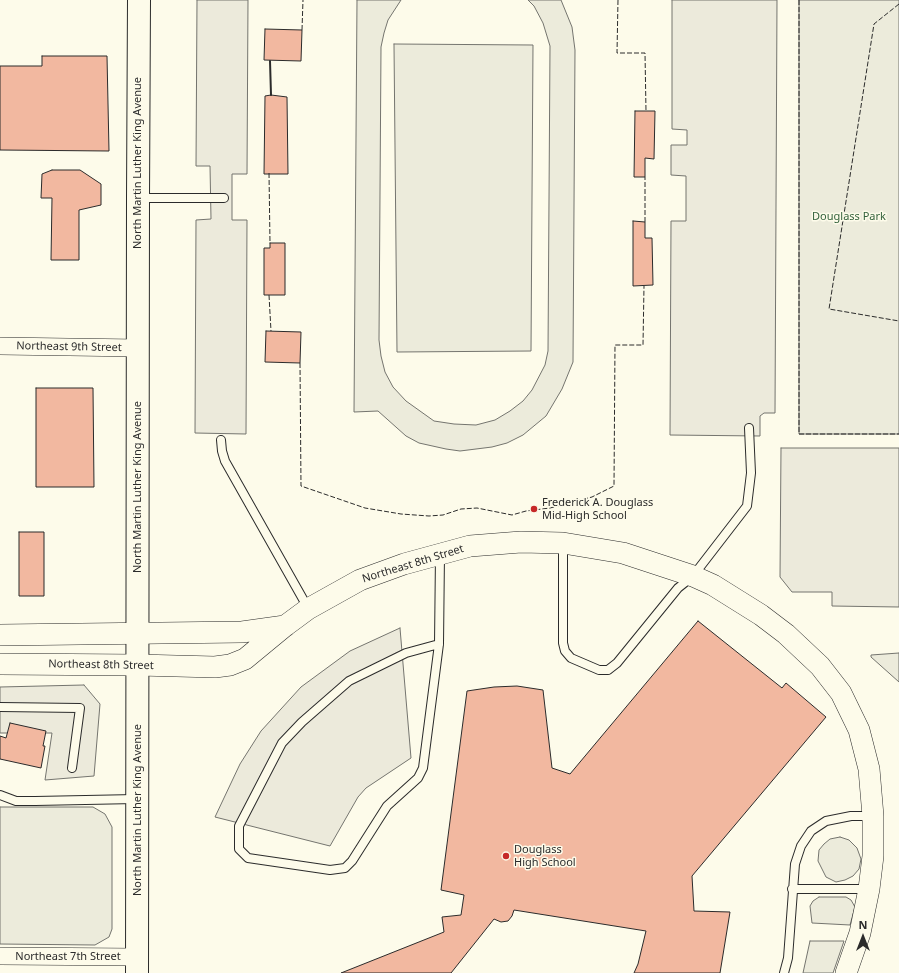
<!DOCTYPE html>
<html>
<head>
<meta charset="utf-8">
<style>
	body { margin:0 }
	#map { position:relative; width:899px; height:973px; overflow:hidden; background:#fdfbea; font-family:"Noto Sans",sans-serif }
	canvas { display:block }
	.north { position:absolute; left:843px; top:917px; width:40px; height:40px; -webkit-text-stroke:3px #fdfbea; paint-order:stroke; rotate:0deg; font-size:11px; font-weight:700; line-height:16px; text-align:center; color:#2b2b2b }
	.north::after { content:''; display:block; margin:auto; width:14px; height:18px; background:#2b2b2b; clip-path:polygon(50% 0,100% 100%,50% 72%,0 100%) }
</style>
</head>
<body>
<div id="map">
<canvas width="899" height="973"></canvas>
<div class="north">N</div>
</div>
<script>
const ctx = document.querySelector('canvas').getContext('2d');
ctx.lineJoin = 'round';
function fillPath(path, color) { ctx.fillStyle = color; ctx.fill(path, 'evenodd'); }
const toPath = rows => new Path2D(rows.map(r => 'M' + r).join(''));
function trace(path, color, width, dash) { ctx.strokeStyle = color; ctx.lineWidth = width; ctx.lineCap = dash ? 'butt' : 'round'; ctx.setLineDash(dash || []); ctx.stroke(path); }
function write(font, color, halo, rows, align = 'center') {
  ctx.font = font + ' "Noto Sans",sans-serif'; ctx.lineWidth = 3; ctx.setLineDash([]); ctx.textBaseline = 'middle'; ctx.strokeStyle = halo; ctx.fillStyle = color; for (const [text, x, y, turn = 0] of rows) {
    ctx.save(); ctx.translate(x, y); ctx.rotate((+turn || 0) * Math.PI / 180); ctx.textAlign = isNaN(turn) ? turn : align; if (halo) ctx.strokeText(text, 0, 0); ctx.fillText(text, 0, 0); ctx.restore();
  }
}
const green = toPath([
	[357,0,401,0,388,20,384,33,381,47,379,340,381,356,385,372,393,387,406,401,434,421,454,424,476,425,495,420,510,411,523,401,532,390,545,365,548,351,550,46,543,23,534,6,528,0,561,0,572,27,575,50,573,362,562,389,546,416,523,435,507,443,492,447,460,451,446,449,419,443,406,436,378,411,354,412,357,0],
	[799,0,899,0,899,434,799,434,799,0],
	[394,44,533,45,531,351,397,352,394,44],
	[899,653,899,682,871,657,871,655,899,653],
	[0,807,93,807,105,814,112,827,112,929,109,937,95,945,0,944,0,807],
	[840,837,849,840,857,848,861,859,859,869,853,876,845,880,836,882,826,877,818,861,819,850,824,844,830,839,840,837],
	[819,897,846,897,851,900,855,907,850,925,812,923,810,906,813,901,819,897],
	[810,941,844,941,833,973,803,973,810,941]
]);
fillPath(green, '#ecebdb');
trace(green, '#74746e', 1);
const parking = toPath([
	[197,0,248,0,247,174,232,174,232,220,247,220,246,434,195,433,196,220,211,219,210,166,196,166,197,0],
	[672,0,777,0,775,413,764,413,760,416,760,436,670,435,671,221,686,221,686,176,671,175,671,145,687,145,687,130,672,129,672,0],
	[781,448,899,448,899,607,832,606,832,592,792,592,780,577,781,448],
	[400,628,411,758,366,788,358,797,330,846,215,817,240,764,261,731,301,687,350,651,400,628],
	[84,685,100,704,94,776,45,780,52,733,0,733,0,687,84,685]
]);
fillPath(parking, '#eceadb');
trace(parking, '#74746e', 1);
const building = toPath([
	[265,29,302,30,301,61,264,60,265,29],
	[42,56,107,56,109,151,0,150,0,66,42,66,42,56],
	[271,95,287,97,288,174,264,174,265,96,271,95],
	[635,111,655,111,654,159,645,158,645,177,634,177,635,111],
	[52,170,80,170,101,184,101,205,79,210,79,260,51,260,52,198,41,198,42,174,52,170],
	[633,221,645,222,645,238,652,238,653,285,633,286,633,221],
	[270,243,285,243,285,295,264,295,264,248,270,248,270,243],
	[266,331,301,332,300,363,265,362,266,331],
	[36,388,93,388,94,487,36,487,36,388],
	[19,532,44,532,44,596,19,596,19,532],
	[698,621,782,688,786,683,826,717,692,876,694,911,730,912,720,973,634,973,638,964,646,931,514,910,512,916,508,921,501,922,494,919,451,973,341,973,444,932,442,917,461,915,464,895,441,890,467,691,494,687,517,686,543,690,552,768,570,774,698,621],
	[10,723,46,731,43,746,45,746,41,768,0,759,0,736,6,738,10,723]
]);
fillPath(building, '#f2b8a0');
trace(building, '#2b2b2b', 1);
const service = toPath([
	[138,198,224,198],
	[221,440,222,451,225,461,308,608],
	[563,544,563,643,565,651,571,658,599,670,608,670,617,663,678,588,693,576,747,506,751,473,749,428],
	[439,644,406,653,349,681,302,722,282,743,239,826,239,849,248,858,330,870,345,868,352,861,387,806,418,778,423,768,439,644,440,554],
	[0,707,80,708,72,768],
	[0,795,16,801,35,801,136,799],
	[792,889,869,889],
	[784,973,788,958,795,864,801,846,811,831,826,821,851,816,873,816]
]);
const minor = toPath([
	[0,346,138,348],
	[0,956,137,957]
]);
const tertiary = toPath([
	[0,635,242,632,285,626],
	[0,664,138,665,215,667,230,665,245,659,285,626,308,609,360,580,404,564,470,546,521,542,563,543,623,553,693,576,713,585,761,615,786,634,820,666,841,693,859,730,869,769,873,816,873,856,869,889,860,933,846,973]
]);
const secondary = toPath([
	[137,973,138,198,139,0]
]);
trace(service, '#2b2b2b', 10);
trace(minor, '#2b2b2b', 18);
trace(tertiary, '#2b2b2b', 22);
trace(secondary, '#2b2b2b', 24);
trace(service, '#fdfbea', 8);
trace(minor, '#fdfbea', 17);
trace(tertiary, '#fdfbea', 21);
trace(secondary, '#fdfbea', 22);
trace(toPath([
	[618,0,617,53,645,53,646,111],
	[799,0,799,434,899,434],
	[899,4,874,24,829,309,899,321],
	[302,30,303,0],
	[269,173,270,243],
	[645,222,645,177],
	[269,295,271,331],
	[300,363,301,486,365,508,401,514,429,516,443,515,461,509,477,508,512,515,526,511,550,508,592,497,614,486,615,345,643,345,644,286]
]), '#2b2b2b', 1, [5, 2]);
trace(toPath([
	[270,61,271,95]
]), '#2b2b2b', 2);
for (const [x, y, r, color] of [
	[534,509,4,"#c62828"],
	[506,856,4,"#c62828"]
]) { const dot = new Path2D(); dot.arc(x, y, r, 0, 2 * Math.PI); ctx.fillStyle = color; ctx.fill(dot); trace(dot, '#fdfbea', 1.5); }
write('11px', '#2b2b2b', '#fdfbea', [
	["North Martin Luther King Avenue",138,163,-90],
	["Northeast 9th Street",69,347,1],
	["North Martin Luther King Avenue",138,487,-90],
	["Northeast 8th Street",413,564,-17],
	["Northeast 8th Street",101,665,1],
	["North Martin Luther King Avenue",138,810,-90],
	["Northeast 7th Street",68,957]
]);
write('11px', '#34623c', '#fdfbea', [
	["Douglass Park",849,217]
]);
write('11px', '#2b2b2b', '#fdfbea', [
	["Frederick A. Douglass",542,503],
	["Mid-High School",542,516],
	["Douglass",514,850],
	["High School",514,863]
], 'left');
</script>
</body>
</html>
